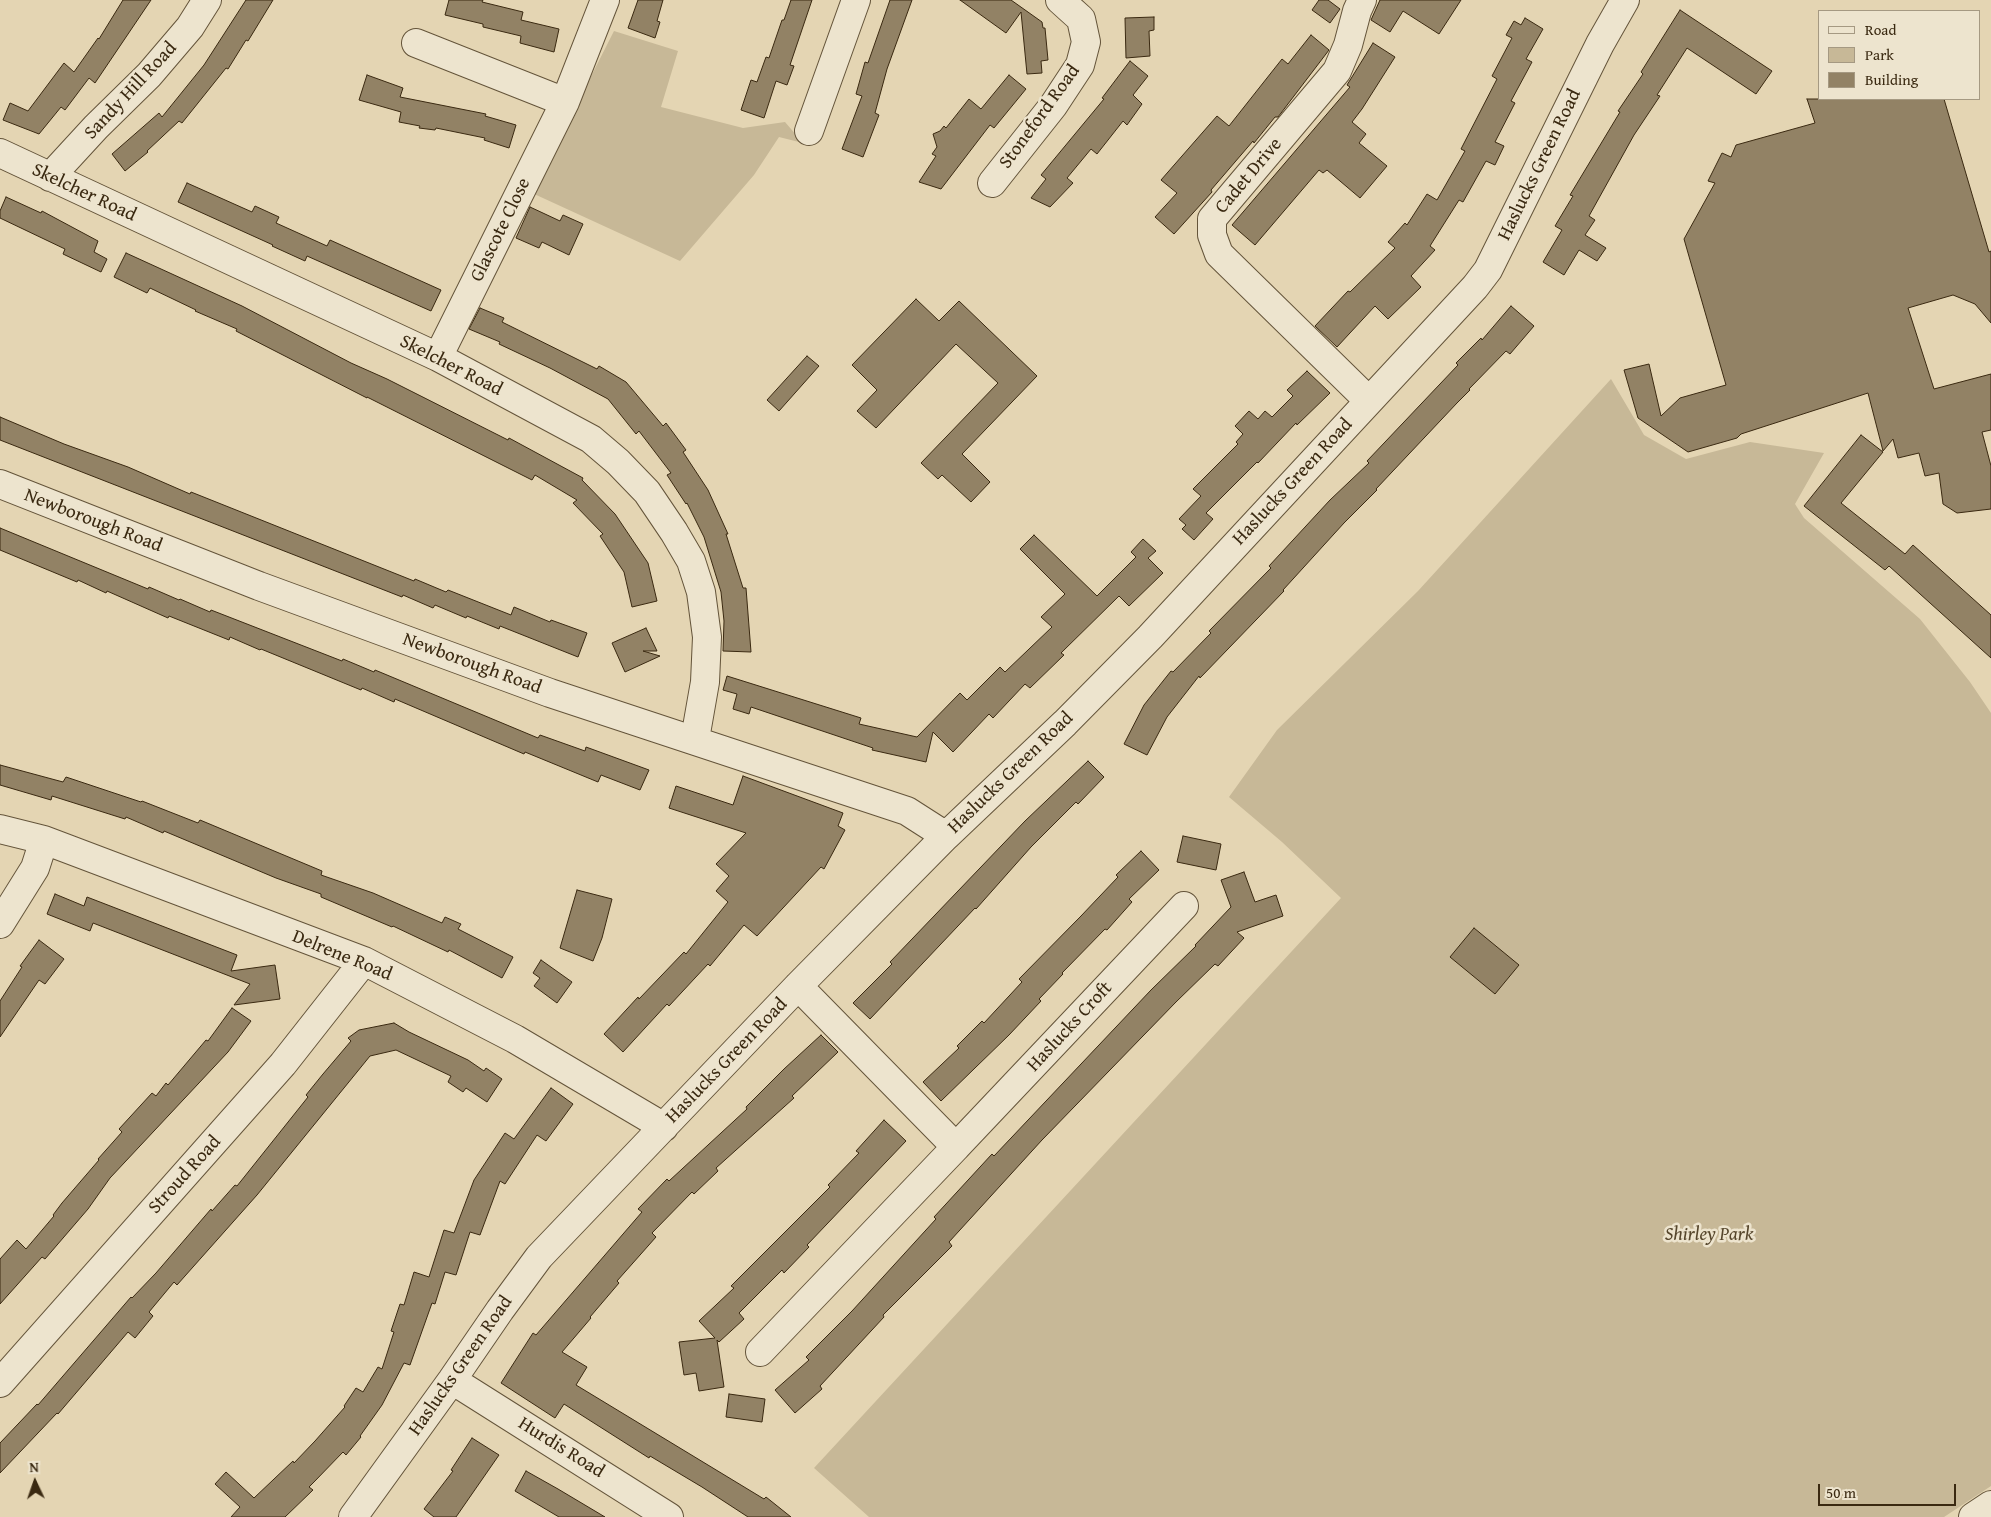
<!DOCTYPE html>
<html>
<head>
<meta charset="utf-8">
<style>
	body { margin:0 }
	#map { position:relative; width:1991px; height:1517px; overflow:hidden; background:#e4d5b3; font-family:"Gentium Book Plus",serif }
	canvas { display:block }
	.legend { position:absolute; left:1818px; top:10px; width:162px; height:90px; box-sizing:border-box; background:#ede4ce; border:1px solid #a59982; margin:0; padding:6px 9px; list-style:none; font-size:15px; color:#3a2911 }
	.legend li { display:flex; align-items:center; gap:10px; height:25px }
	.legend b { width:25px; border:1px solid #a59982 }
	.north { position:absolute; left:10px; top:1457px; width:50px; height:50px; -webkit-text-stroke:4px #ede4ce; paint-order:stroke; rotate:357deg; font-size:14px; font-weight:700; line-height:20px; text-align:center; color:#3a2911 }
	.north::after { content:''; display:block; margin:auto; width:18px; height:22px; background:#3a2911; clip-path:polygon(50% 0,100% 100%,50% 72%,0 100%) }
	.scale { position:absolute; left:1818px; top:1484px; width:138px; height:22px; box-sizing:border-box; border:2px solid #3a2911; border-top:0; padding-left:6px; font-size:15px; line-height:18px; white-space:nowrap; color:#3a2911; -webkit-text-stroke:4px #ede4ce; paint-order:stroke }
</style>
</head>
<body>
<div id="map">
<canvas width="1991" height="1517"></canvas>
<ul class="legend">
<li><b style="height:6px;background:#ede4ce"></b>Road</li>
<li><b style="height:14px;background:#c7b897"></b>Park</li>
<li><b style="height:14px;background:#928265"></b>Building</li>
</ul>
<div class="north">N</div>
<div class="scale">50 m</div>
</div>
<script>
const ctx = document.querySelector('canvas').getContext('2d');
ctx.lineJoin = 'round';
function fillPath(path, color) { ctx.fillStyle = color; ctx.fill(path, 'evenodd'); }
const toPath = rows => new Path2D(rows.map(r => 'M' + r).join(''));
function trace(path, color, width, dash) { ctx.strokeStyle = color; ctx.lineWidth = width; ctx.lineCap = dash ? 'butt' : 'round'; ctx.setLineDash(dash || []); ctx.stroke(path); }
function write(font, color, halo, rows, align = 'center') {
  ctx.font = font + ' "Gentium Book Plus",serif'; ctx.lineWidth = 5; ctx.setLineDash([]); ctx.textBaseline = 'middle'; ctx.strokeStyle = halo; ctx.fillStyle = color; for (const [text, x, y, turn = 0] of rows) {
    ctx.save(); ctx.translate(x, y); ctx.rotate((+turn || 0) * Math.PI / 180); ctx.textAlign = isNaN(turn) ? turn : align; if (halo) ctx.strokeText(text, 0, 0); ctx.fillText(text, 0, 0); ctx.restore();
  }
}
fillPath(toPath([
	[614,31,678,51,661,107,743,128,785,122,803,143,779,137,754,175,680,261,532,193],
	[1611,379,1644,435,1686,459,1750,442,1824,453,1795,504,1804,518,1920,619,1970,682,1991,713,1991,1486,1944,1517,869,1517,814,1468,1341,898,1282,842,1229,797,1277,730,1418,591]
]), '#c7b897');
const building = toPath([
	[123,0,151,0,95,83,89,78,65,110,61,107,39,134,3,120,10,103,28,111,64,63,74,72,98,38,99,39,123,0],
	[246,0,273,0,248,41,246,40,228,69,226,68,182,123,179,121,147,151,148,152,125,171,112,154,159,113,162,117,204,65,246,0],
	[449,0,483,0,482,2,523,12,521,20,559,29,554,52,520,43,521,36,483,27,483,24,445,15,449,0],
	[638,0,663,0,657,21,660,22,655,38,628,28,638,0],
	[791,0,812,0,790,65,794,66,787,85,776,81,764,118,741,110,751,80,757,82,766,57,769,58,782,20,784,20,791,0],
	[890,0,912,0,887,69,875,113,879,115,863,157,842,149,862,96,856,94,865,62,868,63,890,0],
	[960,0,1011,0,1042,22,1043,28,1045,28,1048,60,1041,61,1042,73,1027,74,1021,12,1006,33,960,0],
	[1319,0,1328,0,1340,9,1330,23,1312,10,1319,0],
	[1380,0,1461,0,1439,34,1403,11,1390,32,1371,20,1380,0],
	[1680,10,1772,71,1756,94,1687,48,1657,95,1660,96,1634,135,1589,216,1595,220,1585,235,1606,248,1597,261,1579,250,1564,275,1543,262,1562,230,1555,226,1573,196,1570,195,1620,112,1618,111,1643,74,1641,72,1680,10],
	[1154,17,1154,30,1149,31,1150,56,1126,58,1125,18,1154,17],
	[1525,18,1543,29,1526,59,1532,62,1511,101,1515,103,1495,142,1504,146,1495,165,1486,161,1463,202,1459,200,1430,246,1435,250,1411,276,1421,287,1388,319,1375,306,1337,347,1315,326,1348,291,1350,292,1395,248,1388,242,1405,223,1407,225,1427,194,1437,200,1465,151,1461,149,1497,79,1492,76,1512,38,1506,35,1514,21,1521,25,1525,18],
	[1311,35,1329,50,1278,117,1275,117,1254,143,1253,141,1211,190,1212,192,1174,234,1155,217,1177,193,1161,180,1217,116,1229,126,1282,59,1288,64,1311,35],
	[1373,43,1395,57,1362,109,1352,122,1366,134,1359,143,1387,166,1360,198,1327,170,1323,173,1319,170,1255,245,1232,225,1350,87,1347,85,1373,43],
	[1130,61,1148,76,1133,95,1142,104,1127,125,1123,121,1097,154,1091,149,1067,178,1073,183,1050,207,1031,198,1046,179,1041,175,1104,99,1102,98,1130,61],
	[367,75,403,88,400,97,486,114,485,116,516,125,509,148,484,140,485,138,436,128,435,130,419,128,420,126,399,122,401,112,359,100,367,75],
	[1009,75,1026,89,994,128,990,125,941,189,919,182,936,156,932,154,937,147,933,134,940,131,944,126,946,128,969,99,981,109,1009,75],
	[1807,99,1944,99,1989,252,1991,251,1991,323,1975,304,1953,295,1908,308,1934,389,1991,374,1991,430,1982,432,1991,466,1991,509,1957,513,1943,504,1939,473,1925,476,1919,453,1898,458,1893,439,1883,451,1868,393,1741,434,1737,438,1688,452,1638,418,1624,370,1649,364,1661,416,1680,398,1726,385,1684,239,1715,183,1708,181,1722,153,1731,157,1736,145,1815,123,1807,99],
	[187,183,252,212,255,206,279,217,276,223,327,246,330,240,441,290,431,311,307,256,305,261,272,246,273,245,178,202,187,183],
	[6,197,41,213,42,211,98,241,94,252,107,259,101,272,63,254,65,249,0,218,0,211,6,197],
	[530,207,560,221,563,215,583,224,569,255,542,242,539,248,516,238,530,207],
	[126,253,242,306,351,363,387,379,508,440,509,438,583,478,582,480,615,514,648,563,657,601,632,607,624,572,600,536,603,534,573,503,577,500,535,475,532,480,367,397,367,398,236,331,237,329,195,311,196,310,150,288,147,293,114,277,126,253],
	[916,299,939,321,959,301,1037,376,962,454,990,482,971,502,942,475,938,479,921,463,998,383,956,344,876,428,857,411,877,390,852,365,916,299],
	[1511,306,1534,326,1510,354,1506,351,1469,389,1470,390,1457,403,1376,489,1377,490,1344,523,1283,590,1284,591,1200,678,1199,676,1167,717,1147,755,1124,744,1144,705,1171,671,1173,672,1211,633,1209,631,1271,568,1269,566,1330,500,1369,463,1367,461,1458,365,1456,363,1481,338,1482,340,1511,306],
	[480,308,504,318,502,322,597,369,599,366,626,382,663,426,666,423,686,450,683,452,708,490,728,534,726,534,743,588,746,588,751,652,723,651,724,621,721,592,704,537,687,503,686,504,667,475,671,473,639,431,636,434,608,399,550,368,499,344,500,342,469,329,480,308],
	[807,356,819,366,779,411,767,400,807,356],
	[1307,371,1330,393,1297,425,1296,423,1258,463,1257,462,1206,513,1213,519,1194,540,1182,529,1186,525,1179,519,1201,496,1193,489,1238,444,1236,442,1243,434,1235,426,1249,411,1258,419,1265,411,1272,417,1293,396,1287,390,1307,371],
	[0,417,64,444,128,467,190,494,191,492,414,581,415,579,446,592,448,590,511,615,514,607,550,622,551,620,587,633,578,657,500,626,499,629,467,616,466,618,435,605,433,608,403,595,402,597,0,440,0,417],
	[1861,435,1883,452,1841,503,1905,554,1913,545,1991,615,1991,658,1889,566,1885,570,1804,506,1861,435],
	[0,528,148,589,149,587,179,600,180,599,210,612,211,610,342,661,343,659,374,672,375,670,538,738,540,735,585,751,586,747,649,770,640,790,601,775,598,782,525,752,524,754,395,699,394,702,362,688,361,690,261,649,260,650,230,637,229,640,169,616,168,618,107,591,106,593,78,580,77,582,0,550,0,528],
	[1034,535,1097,596,1136,557,1131,552,1143,539,1156,551,1148,558,1163,573,1129,606,1119,596,1061,653,1064,655,1030,688,1025,684,993,718,989,714,953,752,933,732,926,762,872,750,873,748,751,707,749,714,733,709,737,694,723,690,727,676,861,718,859,724,917,737,960,693,967,700,1000,667,1005,672,1052,627,1041,617,1065,594,1020,549,1034,535],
	[646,628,657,651,643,651,660,656,625,672,612,643,646,628],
	[1088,761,1104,777,1078,804,1076,802,1031,847,976,909,975,908,870,1019,853,1003,892,964,890,962,1025,821,1088,761],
	[0,765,63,782,66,777,141,802,142,801,198,823,200,820,322,871,321,875,373,893,442,923,445,917,461,924,458,929,513,957,502,978,449,950,448,952,393,926,392,927,321,897,321,894,276,878,164,831,163,833,126,817,125,819,52,796,51,800,0,785,0,765],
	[743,776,843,813,838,826,845,830,824,869,821,867,757,936,744,925,710,966,708,964,669,1006,667,1004,623,1052,604,1034,638,997,639,999,684,952,686,954,728,902,716,891,729,876,716,864,746,833,669,808,676,786,733,805,743,776],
	[1183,836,1221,844,1216,870,1177,862,1183,836],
	[1141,851,1159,870,1129,899,1132,902,1107,930,1105,929,1062,973,1063,974,1039,999,1041,1001,1009,1035,941,1101,923,1082,959,1048,957,1046,982,1021,984,1023,1022,982,1019,979,1081,916,1118,877,1116,875,1141,851],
	[1244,872,1255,902,1276,895,1283,916,1237,932,1244,938,1218,966,1215,964,1176,1002,1042,1140,949,1242,952,1246,883,1315,884,1317,820,1386,822,1389,795,1413,775,1390,809,1360,806,1357,852,1311,936,1219,934,1217,992,1154,994,1156,1151,990,1196,946,1195,945,1231,907,1221,880,1244,872],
	[577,890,612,899,602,938,593,961,560,948,577,890],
	[55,894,84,906,87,897,237,955,231,971,275,965,280,999,234,1005,250,984,93,923,90,931,47,914,55,894],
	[1474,928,1519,965,1495,994,1450,957,1474,928],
	[39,940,64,959,45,984,39,980,0,1037,0,1001,22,967,20,966,39,940],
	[541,960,572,982,557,1003,534,986,540,978,533,973,541,960],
	[232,1008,251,1021,228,1052,110,1178,88,1209,45,1259,42,1257,0,1304,0,1259,17,1240,26,1249,54,1216,53,1215,62,1203,99,1160,98,1159,122,1132,119,1129,152,1093,156,1096,166,1083,168,1085,206,1040,208,1041,232,1008],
	[394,1023,409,1032,468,1060,484,1071,486,1068,502,1079,487,1102,466,1088,463,1092,448,1082,451,1076,396,1050,370,1056,257,1195,177,1285,174,1282,149,1312,153,1316,135,1338,128,1332,58,1414,57,1413,0,1473,0,1443,37,1404,38,1405,131,1297,132,1298,156,1273,211,1209,212,1211,235,1185,237,1186,308,1097,306,1095,323,1074,351,1041,348,1038,359,1030,394,1023],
	[821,1035,838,1052,792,1096,794,1098,716,1168,718,1171,694,1194,692,1192,652,1233,656,1237,617,1281,619,1283,590,1317,591,1318,562,1352,587,1367,576,1385,764,1499,766,1497,791,1517,748,1517,702,1487,650,1456,649,1458,564,1404,555,1418,501,1383,533,1333,536,1335,642,1212,638,1209,667,1179,669,1181,747,1109,746,1107,784,1069,821,1035],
	[551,1088,573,1104,546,1141,537,1135,505,1184,500,1181,480,1235,470,1232,456,1275,445,1272,435,1304,432,1303,410,1365,404,1363,382,1405,360,1436,361,1437,346,1455,343,1452,314,1482,309,1487,313,1490,285,1517,231,1517,240,1507,215,1484,226,1472,254,1498,293,1461,294,1463,315,1441,345,1407,344,1406,356,1388,363,1392,378,1367,382,1369,394,1332,391,1331,400,1304,404,1305,414,1272,429,1277,444,1230,454,1233,474,1180,505,1133,514,1139,551,1088],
	[884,1120,906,1141,807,1245,809,1247,784,1273,782,1270,739,1313,744,1319,719,1342,717,1340,724,1387,699,1391,696,1373,684,1375,679,1342,715,1338,699,1321,734,1288,731,1286,830,1187,828,1185,859,1153,856,1151,884,1120],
	[729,1394,765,1399,762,1422,726,1417,729,1394],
	[472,1438,499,1455,456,1517,434,1517,424,1509,453,1471,451,1470,472,1438],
	[526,1471,558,1489,605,1517,559,1517,515,1491,526,1471]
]);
fillPath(building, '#928265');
trace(building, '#3a2911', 1);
const minor = toPath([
	[1362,0,1357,11,1348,45,1337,71,1212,219,1212,235,1219,254,1369,401],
	[416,43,565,102],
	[809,131,856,0],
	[0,153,438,357,591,439,618,462,647,492,674,532,691,561,701,592,707,637,705,682,695,739],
	[50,177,96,127,149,75,190,27,207,0],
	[992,183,1053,106,1080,65,1086,42,1081,19,1060,0],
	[438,357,565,102,605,0],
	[0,484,259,586,550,693,907,811,946,836],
	[0,829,44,840,364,961,515,1039,664,1127],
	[0,924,35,868,44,840],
	[798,986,956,1147,1184,906],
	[760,1352,956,1147],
	[452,1380,669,1517],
	[0,1383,283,1064,364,961],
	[353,1517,452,1380,500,1310,539,1257,798,986,946,836,1065,723,1150,637,1475,287,1488,270,1600,44,1625,0],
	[1973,1517,1991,1505]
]);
trace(minor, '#64543a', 30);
trace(minor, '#ede4ce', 28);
write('19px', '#3a2911', '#ede4ce', [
	["Sandy Hill Road",131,91,-47],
	["Stoneford Road",1040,117,-54],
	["Haslucks Green Road",1540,165,-64],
	["Cadet Drive",1249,176,-50],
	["Skelcher Road",84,193,25],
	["Glascote Close",501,230,-64],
	["Skelcher Road",451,366,27],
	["Haslucks Green Road",1293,482,-47],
	["Newborough Road",93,521,21],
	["Newborough Road",472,664,20],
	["Haslucks Green Road",1011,773,-44],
	["Delrene Road",342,956,22],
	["Haslucks Croft",1070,1027,-47],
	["Haslucks Green Road",727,1061,-46],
	["Stroud Road",185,1175,-48],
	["Haslucks Green Road",461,1366,-55],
	["Hurdis Road",561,1448,32]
]);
write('italic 19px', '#56462c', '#ede4ce', [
	["Shirley Park",1709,1235]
]);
</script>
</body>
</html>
